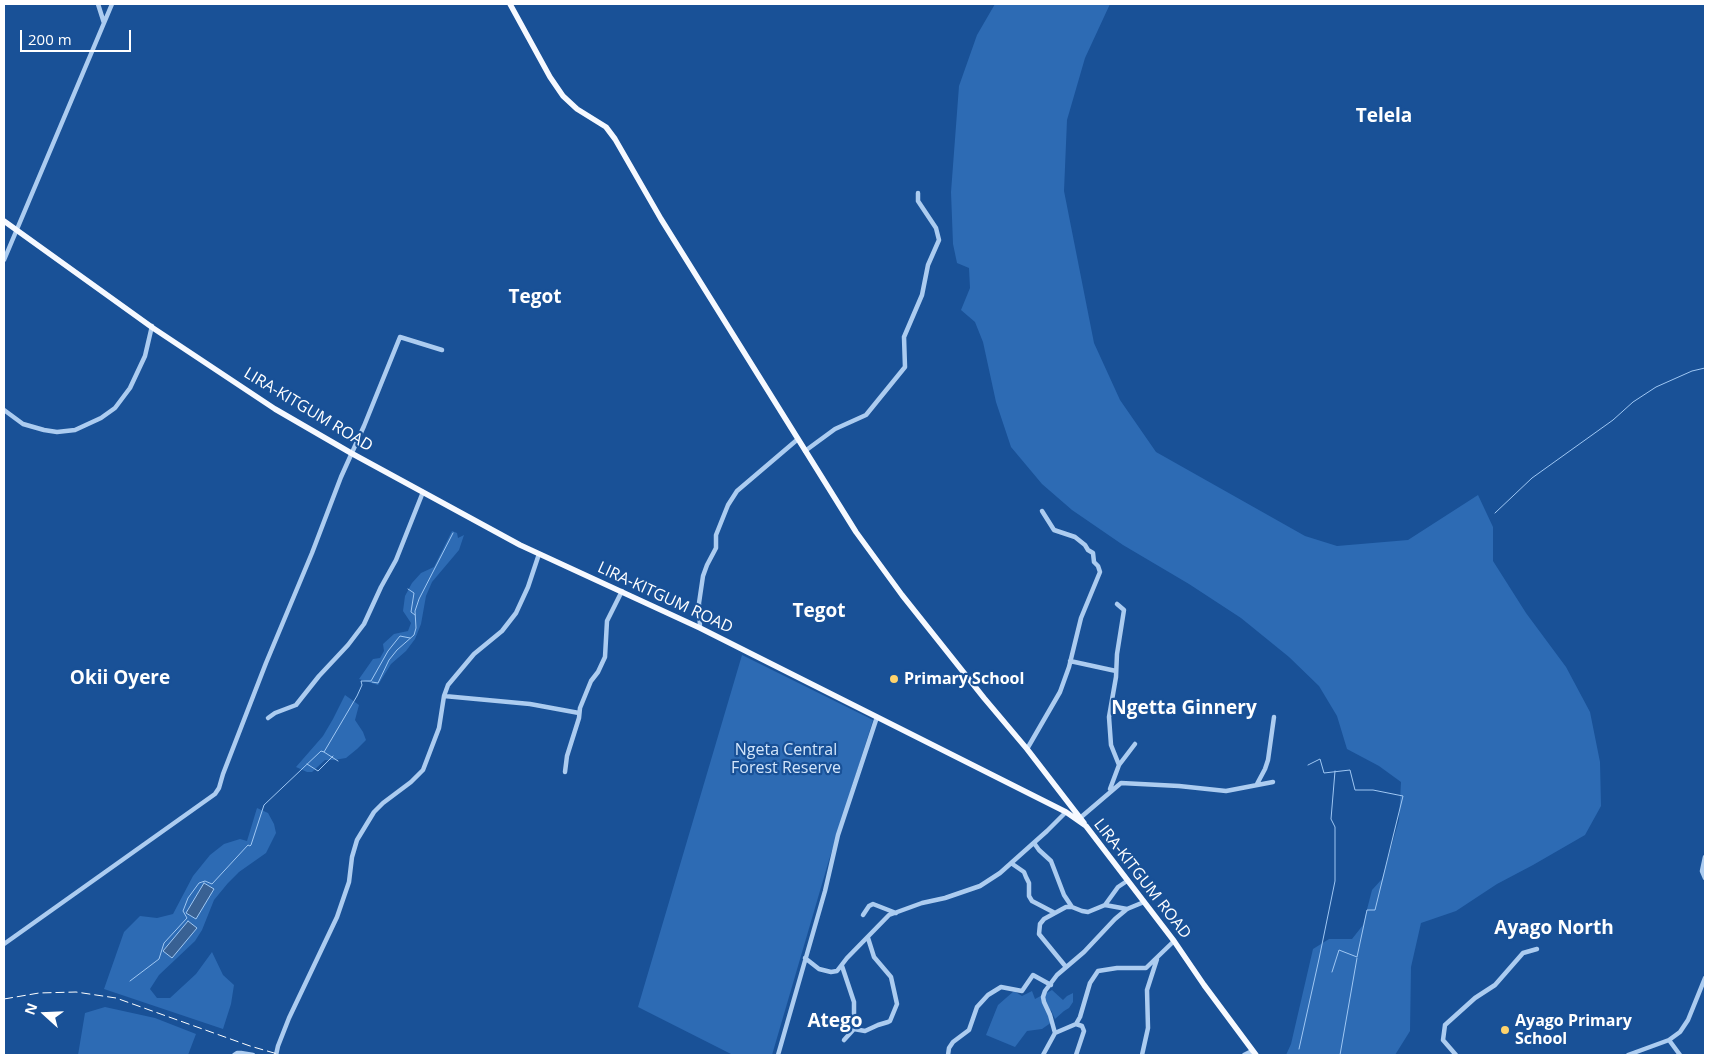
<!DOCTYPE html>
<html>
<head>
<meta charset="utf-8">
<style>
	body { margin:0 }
	#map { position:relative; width:1709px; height:1059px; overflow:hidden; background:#195197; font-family:"Open Sans",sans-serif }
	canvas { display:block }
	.frame { position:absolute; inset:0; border:5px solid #fff; pointer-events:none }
	.north { position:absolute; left:20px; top:989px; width:50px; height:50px; -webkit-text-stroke:4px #195197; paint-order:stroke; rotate:290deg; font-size:14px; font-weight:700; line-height:20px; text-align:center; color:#fff }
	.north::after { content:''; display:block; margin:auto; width:18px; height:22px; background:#fff; clip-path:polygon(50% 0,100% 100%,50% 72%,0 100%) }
	.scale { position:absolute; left:20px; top:30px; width:111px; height:22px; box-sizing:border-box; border:2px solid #fff; border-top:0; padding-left:6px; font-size:15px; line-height:18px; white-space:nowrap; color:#fff; -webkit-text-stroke:4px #195197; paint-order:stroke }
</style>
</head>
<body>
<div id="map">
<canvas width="1709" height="1059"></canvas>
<div class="frame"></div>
<div class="north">N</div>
<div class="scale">200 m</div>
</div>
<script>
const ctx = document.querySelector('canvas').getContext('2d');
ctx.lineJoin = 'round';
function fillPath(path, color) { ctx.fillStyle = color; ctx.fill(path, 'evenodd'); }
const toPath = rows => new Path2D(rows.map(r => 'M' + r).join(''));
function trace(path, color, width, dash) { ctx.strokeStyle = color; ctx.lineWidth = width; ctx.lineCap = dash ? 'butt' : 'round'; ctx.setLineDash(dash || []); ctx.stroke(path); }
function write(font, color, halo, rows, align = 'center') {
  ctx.font = font + ' "Open Sans",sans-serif'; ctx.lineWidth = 4.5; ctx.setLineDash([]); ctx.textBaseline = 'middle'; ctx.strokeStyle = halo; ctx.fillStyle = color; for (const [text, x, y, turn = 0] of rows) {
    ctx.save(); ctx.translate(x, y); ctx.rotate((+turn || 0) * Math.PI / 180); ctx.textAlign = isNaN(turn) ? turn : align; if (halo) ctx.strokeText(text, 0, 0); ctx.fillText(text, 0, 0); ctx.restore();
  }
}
fillPath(toPath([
	[995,4,1110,4,1085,58,1067,120,1064,191,1094,343,1120,400,1156,452,1305,536,1337,546,1408,540,1478,495,1493,527,1493,561,1526,613,1566,667,1590,712,1600,762,1601,806,1585,835,1533,865,1497,884,1456,911,1421,923,1411,967,1410,1031,1395,1055,1286,1055,1291,1044,1313,949,1329,939,1352,939,1363,925,1372,890,1382,879,1399,820,1401,782,1379,766,1347,749,1337,716,1319,686,1289,657,1241,618,1189,584,1123,545,1072,510,1042,484,1011,447,996,402,983,342,975,322,961,310,970,288,969,268,957,263,953,244,951,192,959,86,977,35],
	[452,531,457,533,458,538,464,535,459,550,432,582,426,596,421,624,415,639,406,651,391,664,378,685,359,679,373,659,380,658,384,651,383,644,394,634,408,631,411,623,403,611,405,596,412,583,421,573,434,567],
	[742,655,873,720,829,860,772,1055,733,1055,638,1007],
	[345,695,359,705,355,720,363,732,366,740,357,749,346,758,334,760,325,760,312,772,307,772,296,767,323,736,333,719],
	[257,808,268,813,274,824,276,833,266,853,239,872,228,883,214,900,202,930,195,941,159,975,150,989,157,998,170,998,196,974,212,952,223,975,234,985,231,1004,223,1029,104,989,124,932,140,916,157,918,173,914,193,876,210,855,224,844,240,839,247,841],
	[1052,990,1063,1000,1067,996,1073,993,1073,1002,1069,1008,1064,1011,1055,1019,1051,1010,1048,1013,1052,1022,1042,1029,1027,1031,1015,1047,986,1035,998,1005,1014,991,1022,996,1032,991,1035,999],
	[105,1007,155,1018,196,1034,188,1055,78,1055,85,1013]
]), '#2d6bb4');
const water = toPath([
	[204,883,214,889,196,919,186,913,204,883],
	[188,921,197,928,172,958,163,951,188,921]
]);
fillPath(water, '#396193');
trace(water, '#9fc7f3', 1);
trace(toPath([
	[1495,513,1532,478,1613,420,1633,402,1656,387,1692,371,1705,368],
	[408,589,414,593,411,612,415,615],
	[372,682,378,683,389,660,397,650,414,635,416,628,415,611,419,599,453,533],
	[324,752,338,761],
	[307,764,318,771,333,756],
	[1308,765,1320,759,1324,773,1350,770,1355,790,1373,790,1403,796,1375,910,1367,910,1357,957,1339,950,1332,972],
	[130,981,159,959,164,943,187,918,183,911,188,898,199,883,205,881,212,884,248,845,250,846,251,845,264,805,321,751,324,752,357,696,362,685,361,681,371,681,388,651,400,636,410,638],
	[1299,1049,1319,959,1335,881,1335,827,1331,819,1335,771],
	[1340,1055,1357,958]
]), '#9fc7f3', 1);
trace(toPath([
	[104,23,112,4],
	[4,260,104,23,98,4],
	[4,410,23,424,44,430,57,432,75,430,101,418,115,408,130,388,145,356,152,326],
	[805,451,835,429,866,415,905,367,904,337,922,295,928,265,939,240,936,228,918,201,918,193],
	[1117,604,1124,610,1117,654,1116,677,1109,717,1111,745,1119,765],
	[700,628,699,603,703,576,707,565,716,548,716,535,728,505,737,491,798,439],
	[1070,661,1116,671],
	[444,696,530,704,579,713],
	[268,718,275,713,296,705,319,676,348,645,364,624,381,587,396,560,423,492],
	[1027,749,1060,692,1069,667,1081,618,1100,572,1098,566,1094,562,1093,553,1088,550,1085,545,1075,537,1054,530,1042,511],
	[565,772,567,756,579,718,580,708,591,681,598,672,605,657,607,621,622,591],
	[1257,784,1265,769,1268,760,1274,717],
	[1110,789,1119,765,1135,744],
	[1080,818,1121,783,1179,786,1226,791,1273,782],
	[1034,843,1039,850,1051,861,1064,895,1072,907],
	[1705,857,1702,871,1705,878],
	[1011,863,1024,872,1026,877,1029,883,1029,896,1032,901,1055,913],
	[1105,905,1118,887,1127,881],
	[863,915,869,906,873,904,896,913],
	[4,944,215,794,219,788,223,774,266,663,312,553,341,477,364,426,400,337,442,350],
	[805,958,819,969,831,972,837,971,847,958,889,915,922,903,945,898,980,886,1000,873,1047,831,1066,812],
	[842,966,854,1002,854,1029,844,1040],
	[1066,967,1039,934,1040,924,1044,919,1066,907,1072,907,1082,911,1088,912,1105,905,1127,909],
	[1076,1024,1082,1026,1084,1031,1076,1055],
	[854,1029,865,1031,878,1025,888,1022,890,1021,897,1004,891,977,874,957,868,938],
	[1055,1033,1050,1015,1044,1002,1043,997,1045,991,1057,975,1084,952,1115,919,1127,909,1144,902],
	[1669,1040,1680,1055],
	[234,1055,237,1053,241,1053,253,1055],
	[276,1055,278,1046,289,1018,337,917,349,882,352,857,357,840,374,812,383,803,411,782,423,770,439,728,444,696,448,685,474,654,502,631,516,613,528,587,539,554],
	[778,1055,825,891,838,835,877,717],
	[948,1055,949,1048,953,1042,969,1030,977,1007,988,995,1001,987,1022,991,1033,975,1051,985],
	[1043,1055,1055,1033,1076,1024,1080,1017,1090,983,1098,971,1117,968,1146,968,1174,941],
	[1142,1055,1148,1028,1147,990,1157,959],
	[1244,1055,1252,1051],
	[1456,1055,1443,1040,1445,1025,1475,998,1495,985,1523,953,1537,949],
	[1628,1055,1669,1040,1680,1032,1688,1020,1705,978]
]), '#acccf0', 4.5);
trace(toPath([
	[510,4,550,77,563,96,577,109,606,127,615,139,661,219,856,532,902,595,984,698,1027,749,1084,823],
	[4,221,153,328,275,409,351,453,520,545,700,628,1066,812,1086,826,1174,941,1204,985,1256,1055]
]), '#f6f9ff', 5.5);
trace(toPath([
	[4,999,39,993,76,992,116,998,250,1046,281,1055]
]), '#fff', 1, [9, 4]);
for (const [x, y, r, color] of [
	[894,679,5,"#ffd36c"],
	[1505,1030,5,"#ffd36c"]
]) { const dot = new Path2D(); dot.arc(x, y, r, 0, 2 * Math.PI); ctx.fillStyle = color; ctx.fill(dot); trace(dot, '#195197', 2); }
write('16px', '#fff', '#195197', [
	["LIRA-KITGUM ROAD",308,410,31],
	["LIRA-KITGUM ROAD",665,598,25],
	["LIRA-KITGUM ROAD",1142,879,52]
]);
write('bold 16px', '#fff', '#195197', [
	["Primary School",904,679],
	["Ayago Primary",1515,1021],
	["School",1515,1039]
], 'left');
write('16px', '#d3e6fb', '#195197', [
	["Ngeta Central",786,750],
	["Forest Reserve",786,768]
]);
write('bold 19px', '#fff', '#195197', [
	["Telela",1384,117],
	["Tegot",535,298],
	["Tegot",819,612],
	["Okii Oyere",120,679],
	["Ngetta Ginnery",1184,709],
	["Ayago North",1554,929],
	["Atego",835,1022]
]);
</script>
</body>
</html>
